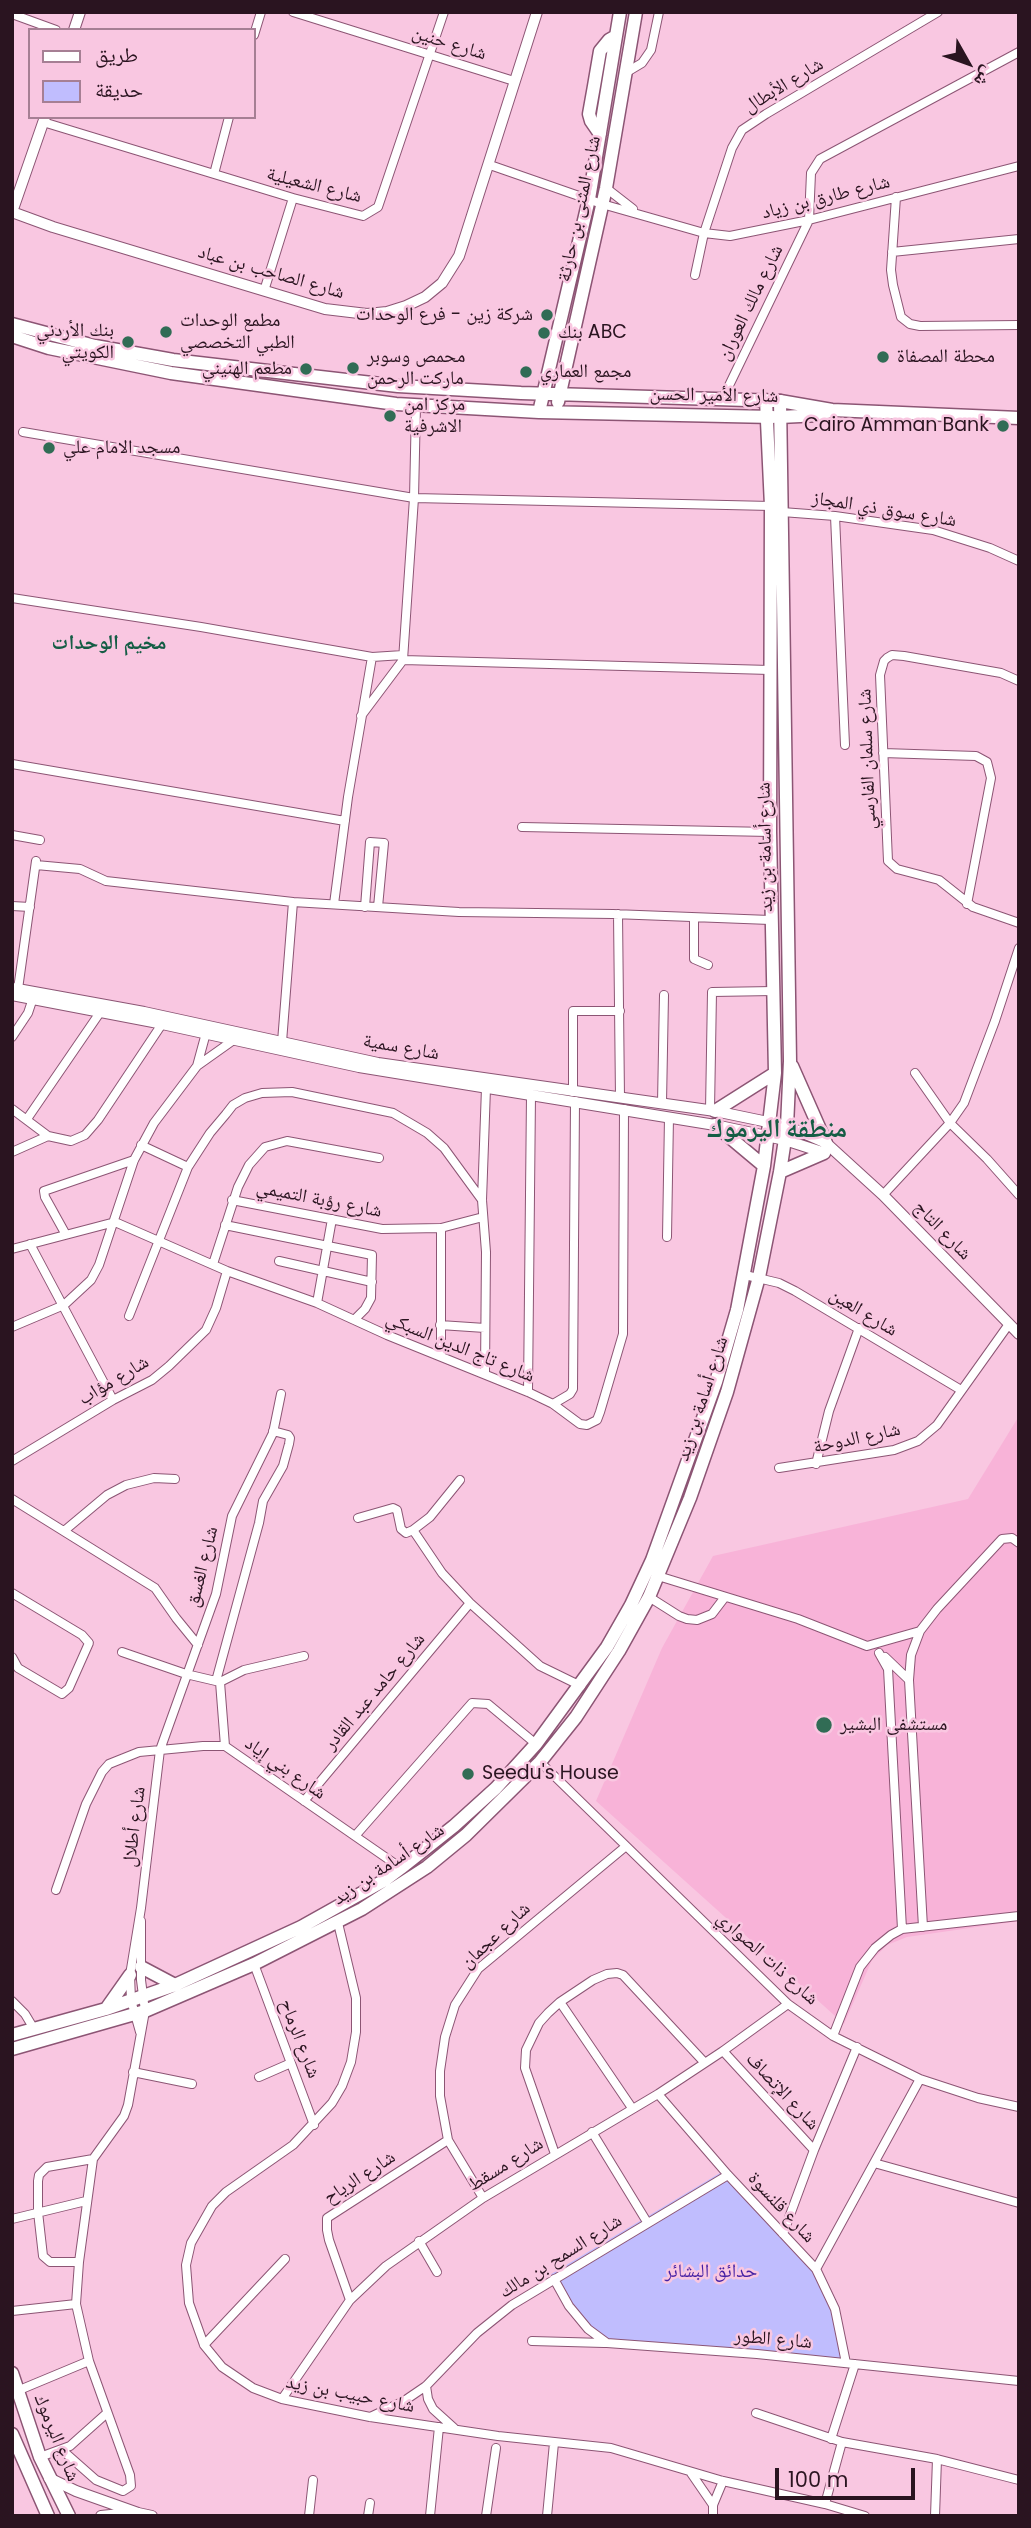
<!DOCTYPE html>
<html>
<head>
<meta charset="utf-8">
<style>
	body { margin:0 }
	#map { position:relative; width:1031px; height:2528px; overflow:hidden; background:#f9c7e1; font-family:Poppins,"Noto Naskh Arabic",sans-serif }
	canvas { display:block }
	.frame { position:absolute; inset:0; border:14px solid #2a1420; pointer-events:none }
	.legend { position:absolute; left:28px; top:28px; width:228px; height:91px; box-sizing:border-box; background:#f9c7e1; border:2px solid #a67f94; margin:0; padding:9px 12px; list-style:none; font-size:21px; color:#2a1420 }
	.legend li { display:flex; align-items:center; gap:14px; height:35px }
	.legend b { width:35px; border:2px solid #a67f94 }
	.north { position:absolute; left:933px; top:28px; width:70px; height:70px; -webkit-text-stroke:5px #f9c7e1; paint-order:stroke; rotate:130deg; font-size:19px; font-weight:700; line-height:28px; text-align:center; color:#2a1420 }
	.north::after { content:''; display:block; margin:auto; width:24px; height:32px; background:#2a1420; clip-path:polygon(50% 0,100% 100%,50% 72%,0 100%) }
	.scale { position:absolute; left:775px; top:2468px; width:140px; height:32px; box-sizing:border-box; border:4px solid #2a1420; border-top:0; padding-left:9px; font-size:21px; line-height:24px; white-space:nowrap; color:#2a1420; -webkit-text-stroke:5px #f9c7e1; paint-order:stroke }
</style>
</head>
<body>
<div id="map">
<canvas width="1031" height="2528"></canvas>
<div class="frame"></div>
<ul class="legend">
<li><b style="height:9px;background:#fff"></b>طريق</li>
<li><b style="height:19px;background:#c0bdfe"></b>حديقة</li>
</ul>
<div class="north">ش</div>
<div class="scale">100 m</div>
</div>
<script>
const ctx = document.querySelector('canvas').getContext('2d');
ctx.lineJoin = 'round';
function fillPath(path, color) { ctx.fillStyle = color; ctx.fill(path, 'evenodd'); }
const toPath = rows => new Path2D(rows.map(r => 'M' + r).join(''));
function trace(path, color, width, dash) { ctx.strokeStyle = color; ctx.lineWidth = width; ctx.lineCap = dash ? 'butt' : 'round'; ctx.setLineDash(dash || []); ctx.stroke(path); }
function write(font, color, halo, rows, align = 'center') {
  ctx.font = font + ' Poppins,"Noto Naskh Arabic",sans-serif'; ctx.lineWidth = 5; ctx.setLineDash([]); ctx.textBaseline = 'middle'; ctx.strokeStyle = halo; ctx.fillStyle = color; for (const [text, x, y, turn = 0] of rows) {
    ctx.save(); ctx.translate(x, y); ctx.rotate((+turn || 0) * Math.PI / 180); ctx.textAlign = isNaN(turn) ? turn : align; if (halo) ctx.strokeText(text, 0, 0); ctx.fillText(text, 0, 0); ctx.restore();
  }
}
fillPath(toPath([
	[1019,1416,1019,1921,907,1937,887,1945,872,1960,844,2024,596,1801,662,1648,713,1556,968,1499]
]), '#f8b3d8');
fillPath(toPath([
	[725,2170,782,2232,813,2272,833,2313,849,2362,605,2341,575,2315,548,2276]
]), '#c0bdfe');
const minor = toPath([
	[293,12,514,81],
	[12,14,56,30],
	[254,35,261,12],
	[627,72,642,63,651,50,659,12],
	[43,122,293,198,363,216,378,207,444,12],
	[490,165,602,204,704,233,730,236,809,220,1019,166],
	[214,174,229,117],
	[606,188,633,209],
	[896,197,891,270,893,285,901,317,910,324,920,326,1019,325],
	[892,252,1019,239],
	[695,275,704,233,732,148,742,130,766,114,938,12],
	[264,291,293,198],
	[722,400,809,220,811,173,820,159,1019,52],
	[23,432,414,498,771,506],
	[782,512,835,516,933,530,990,548,1019,561],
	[835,516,845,745],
	[12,598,201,627,372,657,403,655],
	[403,660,770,670],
	[1019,681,1001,673,904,656,892,655,887,658,884,661,880,675,888,861,897,869,939,880,973,907,1019,923],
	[361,716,403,660,414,498,416,406],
	[883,753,976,756,987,762,991,778,967,904],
	[12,764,345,821],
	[522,827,770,832],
	[12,835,40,840],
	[36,865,80,869,106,881,293,902],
	[334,904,348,797,372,657],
	[12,906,30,907],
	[365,907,370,842,384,843,378,907],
	[618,914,620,1098],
	[694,918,694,959,708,965],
	[18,989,36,861],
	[12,1037,28,1013,33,998],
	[282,1042,293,902,459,912,613,914,770,920],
	[197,1066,206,1033],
	[915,1073,950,1123,987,1159,1019,1195],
	[573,1092,573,1011,620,1011],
	[662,1103,664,995],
	[12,1109,48,1136],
	[710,1110,712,992,774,991],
	[27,1119,101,1011],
	[141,1145,188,1167],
	[12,1152,48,1136,71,1141,85,1135,98,1120,162,1024],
	[883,1195,950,1123,964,1103,995,1021,1019,948],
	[232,1200,382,1229,441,1228,483,1217],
	[225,1225,372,1255,371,1298,365,1309,354,1320],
	[441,1228,441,1356],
	[65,1233,45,1197,44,1191,134,1160],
	[667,1237,669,1117],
	[30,1244,113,1400],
	[12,1249,115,1222,227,1271,317,1303,387,1335,528,1392,553,1404,580,1424,587,1425,597,1420,600,1412,623,1334,624,1109],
	[279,1261,372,1282],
	[213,1264,238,1187,249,1165,265,1147,287,1141,379,1158],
	[745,1275,779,1283,795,1291,961,1390],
	[317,1303,332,1219],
	[129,1316,188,1167,210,1133,226,1114,233,1105,245,1098,262,1093,292,1092,393,1113,427,1133,444,1148,482,1200],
	[440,1325,485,1328],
	[12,1327,64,1305,91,1280,99,1265,134,1160,154,1123,197,1066,235,1039],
	[485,1373,486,1252,482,1200,486,1088],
	[528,1392,531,1095],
	[553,1404,570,1394,573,1389,575,1101],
	[12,1461,113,1400,152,1380,169,1366,206,1330,216,1308,227,1271],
	[816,1464,829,1411,859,1328],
	[779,1468,894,1450,918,1441,937,1425,1009,1324],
	[12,1499,155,1588,176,1618,198,1645],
	[358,1518,393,1508,397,1510,401,1529,406,1533,413,1530,430,1517,460,1480],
	[413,1530,442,1573,470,1603,540,1666,581,1686],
	[64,1531,107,1495,126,1485,154,1478,175,1479],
	[658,1576,798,1619,867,1646,920,1631,937,1609,1002,1539,1012,1538,1019,1543],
	[12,1593,82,1635,89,1643,69,1688,62,1694,18,1668,12,1657],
	[649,1597,679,1616,687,1619,697,1620,712,1614,725,1597],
	[122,1652,186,1674,220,1682],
	[879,1653,888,1669,902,1929],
	[885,1657,909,1680,911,1655,920,1631],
	[909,1680,923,1927],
	[216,1681,259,1523,263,1501,283,1466,289,1444,290,1438,288,1435,273,1431],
	[225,1746,220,1682,244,1670,304,1656],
	[540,1762,788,2004,833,2036,920,2079,978,2098,1019,2107],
	[304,1801,470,1603],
	[355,1836,472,1703,488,1704,536,1744],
	[56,1890,86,1804,102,1772,109,1764,139,1752,203,1746,225,1746,401,1868],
	[338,1923,356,1998,356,2032,351,2062,342,2086,332,2103,293,2145,226,2192,212,2206,191,2243,186,2265,189,2303,204,2345,222,2367,253,2388,282,2399,370,2417,498,2436,611,2448,723,2481,825,2504,865,2516],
	[254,1964,314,2125],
	[12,2001,25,2014,34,2029],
	[560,2002,632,2108],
	[140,2032,131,2000,130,1975,141,1908,160,1750,216,1594,232,1516,273,1433,281,1394],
	[833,2036,860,1967,875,1948,891,1935,902,1929,1019,1916],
	[723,2051,814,2150,783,2234],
	[133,2072,192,2084],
	[259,2077,291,2063],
	[658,2094,728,2175,816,2269,835,2309,846,2363],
	[592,2132,647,2222],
	[814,2150,857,2047],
	[555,2154,525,2068,526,2050,539,2023,548,2013,560,2002,593,1980,607,1974,617,1973,623,1975,704,2062],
	[874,2163,1019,2203],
	[483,2198,448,2140,440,2096,440,2071,445,2037,455,2005,478,1969,625,1847],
	[12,2219,86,2201],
	[419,2241,437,2272],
	[79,2262,50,2262,43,2256,38,2212,38,2181,39,2175,47,2167,93,2159],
	[816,2269,920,2079],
	[554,2279,569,2306,588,2329,607,2343,757,2354,1019,2381],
	[350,2300,329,2240,327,2230,327,2218,448,2140],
	[12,2311,76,2304],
	[532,2341,604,2343],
	[204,2345,285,2259],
	[426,2386,428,2399,433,2409,454,2428],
	[17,2391,89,2361,76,2304,79,2262,93,2159,124,2116,128,2105,145,2011,141,1980,141,1921],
	[282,2399,350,2300,386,2266,483,2198,658,2094,723,2051,788,2004],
	[756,2413,842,2442,937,2459,1019,2480],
	[370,2417,404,2401,426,2386,477,2333,512,2305,728,2175],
	[831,2439,855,2364],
	[62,2450,96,2480,123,2491,131,2486,130,2475,89,2361],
	[40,2457,70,2446,107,2413],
	[691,2473,713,2505],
	[825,2504,842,2442],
	[309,2516,313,2480],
	[368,2516,370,2503],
	[430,2516,439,2427],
	[486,2516,496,2448],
	[547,2516,554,2443],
	[713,2516,713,2505,723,2481],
	[935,2516,937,2459]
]);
const tertiary = toPath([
	[74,30,80,12],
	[12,212,53,227,325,309,367,314,387,312,406,306,425,297,442,283,459,256,537,12],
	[12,212,45,117],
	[12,988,144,1012,378,1063,715,1111,787,1126,826,1143,883,1195,1019,1334],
	[12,995,153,1022,359,1067,715,1125,785,1140,825,1153],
	[49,2478,76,2491,138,2513,152,2516],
	[101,2516,130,2513]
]);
const primary = toPath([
	[780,401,832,410,1019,418],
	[780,417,820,415,832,410]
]);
const trunk = toPath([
	[600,134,591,121,589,114,594,86,600,51,609,40,616,36],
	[12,324,95,346,173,360,398,386,521,393,780,401,790,1061,787,1126,780,1172,759,1277,727,1392,690,1498,649,1597,619,1651,576,1717,540,1762,466,1835,427,1867,362,1909,254,1964,145,2011,12,2049],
	[12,336,49,348,171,373,396,404,539,412,773,417],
	[558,402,606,188,636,12],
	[539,412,589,199,620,12],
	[792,1066,826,1143],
	[715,1111,775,1073],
	[715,1125,764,1166],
	[780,1172,824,1153],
	[141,1967,175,1985],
	[106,2009,130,1975],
	[12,2035,106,2009,175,1985,301,1927,385,1880,401,1868,454,1826,496,1788,536,1744,607,1647,631,1605,652,1560,716,1382,737,1310,764,1166,775,1073,770,832,771,506,766,400],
	[12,2373,40,2457,69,2516],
	[12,2434,48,2516]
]);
trace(minor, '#8c5574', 10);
trace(tertiary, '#8c5574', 12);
trace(primary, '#8c5574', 15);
trace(trunk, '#8c5574', 15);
trace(minor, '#fff', 8);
trace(tertiary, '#fff', 10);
trace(primary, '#fff', 12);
trace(trunk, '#fff', 12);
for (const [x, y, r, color] of [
	[547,315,7,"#316c55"],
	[166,332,7,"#316c55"],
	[544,333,7,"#316c55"],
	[128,342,7,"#316c55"],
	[883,357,7,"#316c55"],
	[353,368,7,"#316c55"],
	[306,369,7,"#316c55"],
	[526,372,7,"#316c55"],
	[390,416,7,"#316c55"],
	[1003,426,7,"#316c55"],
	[49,448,7,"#316c55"],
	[824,1725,9,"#316c55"],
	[468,1774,7,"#316c55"]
]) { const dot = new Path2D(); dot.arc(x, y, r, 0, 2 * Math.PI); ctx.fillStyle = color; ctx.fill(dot); trace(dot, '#f9c7e1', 2.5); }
write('19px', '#2a1420', '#f9c7e1', [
	["شارع حنين",449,44,17],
	["شارع الأبطال",784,86,-31],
	["شارع الشعيلية",314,186,14],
	["شارع طارق بن زياد",826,198,-14],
	["شارع المثنى بن حارثة",580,209,-78],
	["شارع الصاحب بن عباد",271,273,16],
	["شارع مالك العوران",751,303,-64],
	["شارع الأمير الحسن",714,396,1],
	["شارع سوق ذي المجاز",884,510,9],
	["شارع سلمان الفارسي",868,759,-92],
	["شارع أسامة بن زيد",766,847,-91],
	["شارع سمية",401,1048,10],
	["شارع رؤبة التميمي",319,1200,11],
	["شارع التاج",942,1231,46],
	["شارع العين",863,1313,31],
	["شارع تاج الدين السبكي",460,1348,22],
	["شارع مؤاب",114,1381,-31],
	["شارع أسامة بن زيد",703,1399,-72],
	["شارع الدوحة",857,1439,-12],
	["شارع الغسق",203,1567,-76],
	["شارع حامد عبد القادر",375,1692,-50],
	["شارع بني إياد",285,1769,35],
	["شارع أطلال",135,1827,-83],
	["شارع أسامة بن زيد",389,1865,-34],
	["شارع عجمان",496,1936,-43],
	["شارع ذات الصواري",767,1959,42],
	["شارع الرماح",299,2039,69],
	["شارع الإتصاف",782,2092,47],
	["شارع مسقط",506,2165,-32],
	["شارع الرياح",360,2178,-33],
	["شارع قلنسوة",781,2208,47],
	["شارع السمح بن مالك",561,2257,-32],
	["شارع الطور",773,2340,5],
	["شارع حبيب بن زيد",350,2395,11],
	["شارع اليرموك",56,2438,68]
]);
write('19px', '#2a1420', '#f9c7e1', [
	["شركة زين - فرع الوحدات",533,315,"right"],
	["مطمع الوحدات",180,321],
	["الطبي التخصصي",180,343],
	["بنك الأردني",114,331,"right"],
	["الكويتي",114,353,"right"],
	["بنك ABC",558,333],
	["محمص وسوبر",367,357],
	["ماركت الرحمن",367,379],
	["محطة المصفاة",897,357],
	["مطعم الهنيني",292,369,"right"],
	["مجمع العماري",540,372],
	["مركز امن",404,405],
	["الاشرفية",404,427],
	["Cairo Amman Bank",989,426,"right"],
	["مسجد الامام علي",63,448],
	["مستشفى البشير",840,1725],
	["Seedu's House",482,1774]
], 'left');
write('19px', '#441fa3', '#f9c7e1', [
	["حدائق البشائر",711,2272]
]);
write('bold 21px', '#155d45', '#f9c7e1', [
	["مخيم الوحدات",109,644]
]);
write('bold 26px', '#155d45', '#f9c7e1', [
	["منطقة اليرموك",777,1130]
]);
</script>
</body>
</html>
